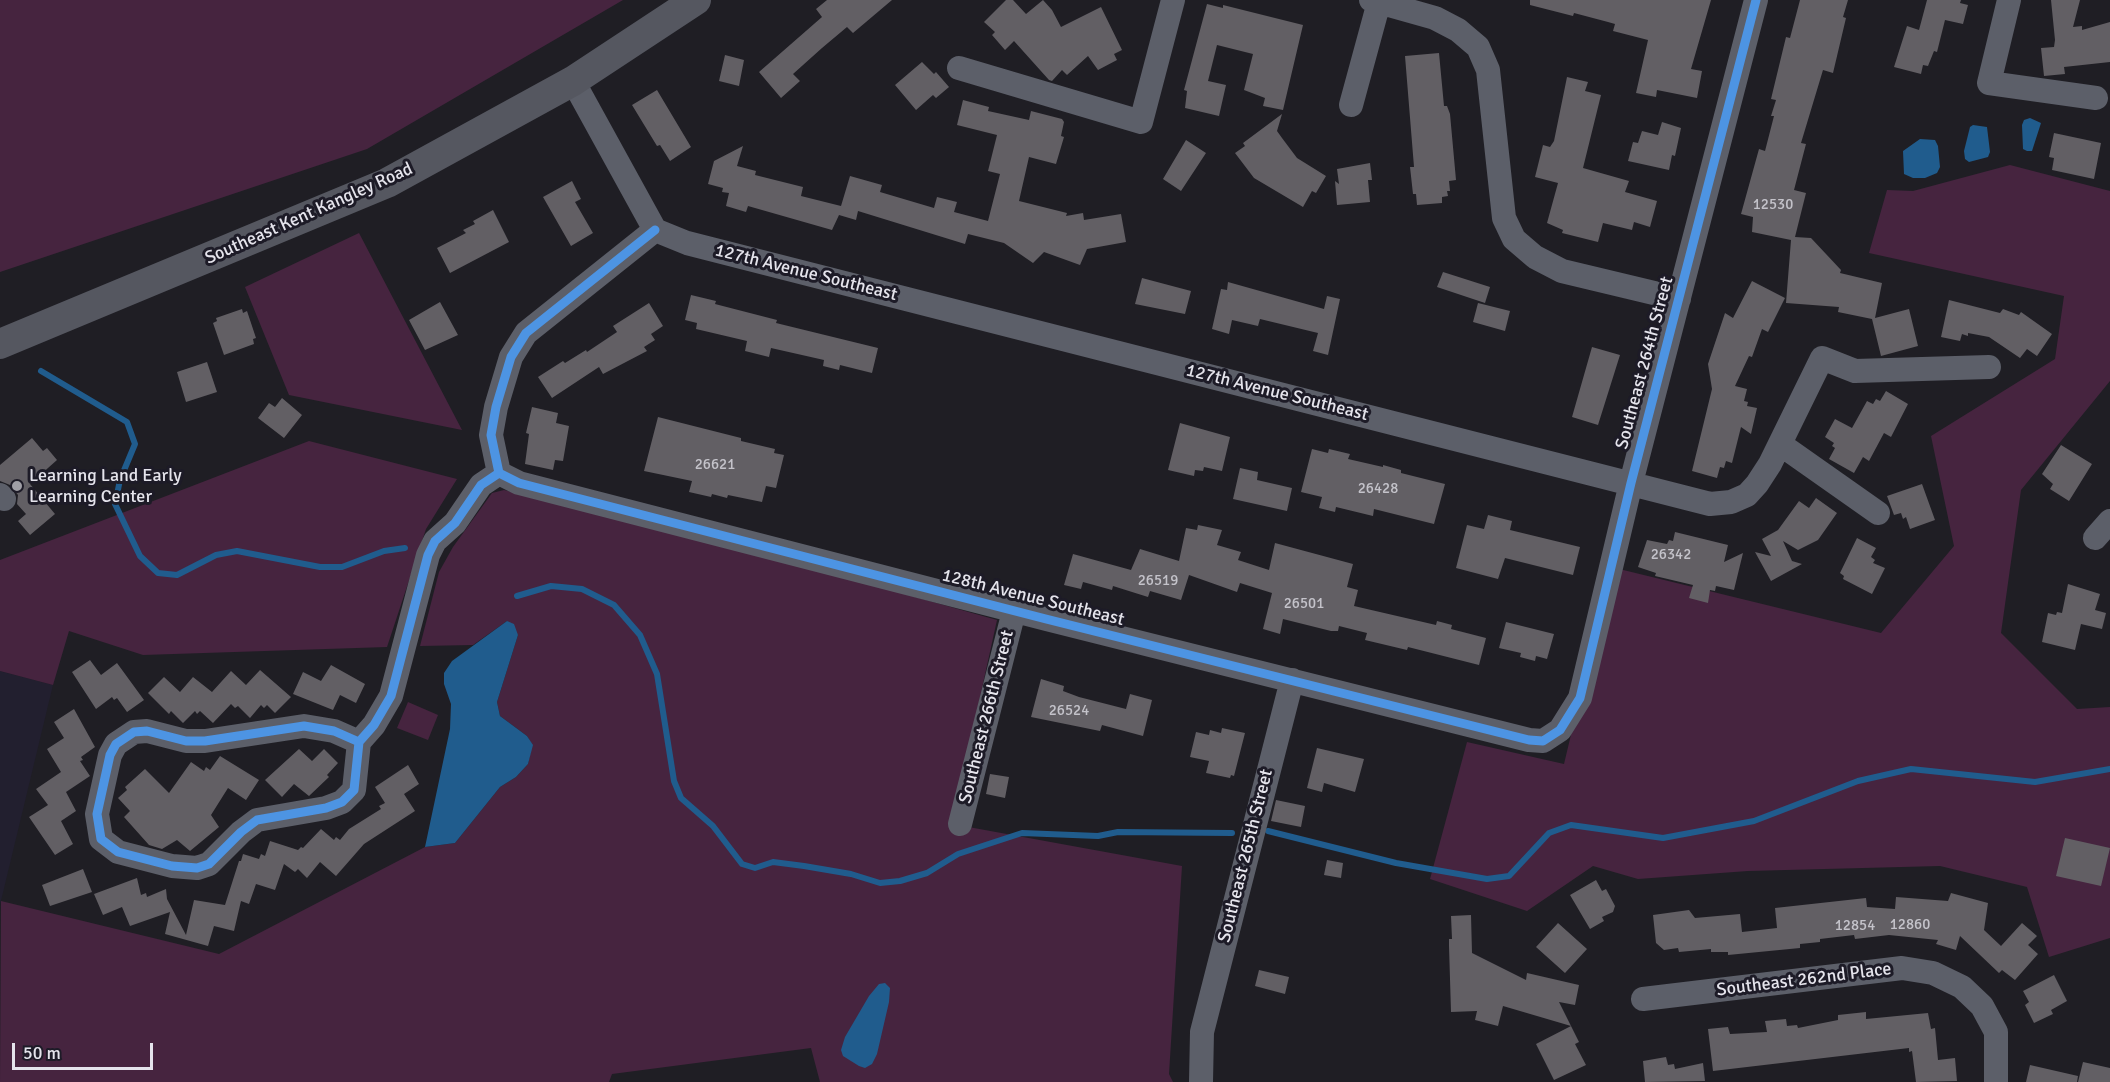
<!DOCTYPE html>
<html>
<head>
<meta charset="utf-8">
<style>
	body { margin:0 }
	#map { position:relative; width:2110px; height:1082px; overflow:hidden; background:#1f1e24; font-family:Signika,sans-serif }
	canvas { display:block }
	.scale { position:absolute; left:12px; top:1043px; width:141px; height:27px; box-sizing:border-box; border:3px solid #e5e4ec; border-top:0; padding-left:8px; font-size:18px; line-height:21px; white-space:nowrap; color:#e5e4ec; -webkit-text-stroke:4px #1d1b27; paint-order:stroke }
</style>
</head>
<body>
<div id="map">
<canvas width="2110" height="1082"></canvas>
<div class="scale">50 m</div>
</div>
<script>
const ctx = document.querySelector('canvas').getContext('2d');
ctx.lineJoin = 'round';
function fillPath(path, color) { ctx.fillStyle = color; ctx.fill(path, 'evenodd'); }
const toPath = rows => new Path2D(rows.map(r => 'M' + r).join(''));
function trace(path, color, width, dash) { ctx.strokeStyle = color; ctx.lineWidth = width; ctx.lineCap = dash ? 'butt' : 'round'; ctx.setLineDash(dash || []); ctx.stroke(path); }
function write(font, color, halo, rows, align = 'center') {
  ctx.font = font + ' Signika,sans-serif'; ctx.lineWidth = 6; ctx.setLineDash([]); ctx.textBaseline = 'middle'; ctx.strokeStyle = halo; ctx.fillStyle = color; for (const [text, x, y, turn = 0] of rows) {
    ctx.save(); ctx.translate(x, y); ctx.rotate((+turn || 0) * Math.PI / 180); ctx.textAlign = isNaN(turn) ? turn : align; if (halo) ctx.strokeText(text, 0, 0); ctx.fillText(text, 0, 0); ctx.restore();
  }
}
fillPath(toPath([
	[0,671,53,685,0,905]
]), '#221f2f');
fillPath(toPath([
	[0,0,623,0,367,149,0,272],
	[2010,165,2110,191,2110,381,2021,490,2001,633,2077,709,2110,707,2110,938,2049,957,2027,887,1940,866,1748,871,1638,879,1593,866,1527,911,1430,879,1467,742,1564,764,1611,567,1881,633,1954,546,1931,436,2055,359,2064,296,1869,253,1887,190,1913,191],
	[359,233,462,430,289,395,245,287],
	[309,441,457,479,426,529,387,647,143,655,69,631,53,685,0,671,0,560],
	[504,490,784,560,997,620,952,824,1182,866,1169,1074,1173,1082,820,1082,811,1048,612,1074,609,1082,0,1082,1,901,219,954,425,847,455,843,500,787,516,777,528,764,532,745,527,736,500,716,497,702,518,635,507,621,473,645,420,646,439,572,453,547,492,493],
	[408,702,438,715,428,740,397,728]
]), '#46243f');
fillPath(toPath([
	[2030,118,2041,123,2032,151,2027,151,2023,149,2022,125,2024,120],
	[1973,125,1987,127,1990,152,1988,157,1969,162,1965,159,1964,151,1970,127],
	[1920,139,1935,140,1938,146,1940,167,1937,173,1925,178,1913,178,1904,174,1903,151],
	[507,621,514,624,518,635,497,702,500,716,527,736,533,745,528,764,516,777,500,787,455,843,425,847,450,729,451,704,444,684,444,673,452,661],
	[885,983,890,988,889,1002,877,1054,872,1064,865,1068,859,1066,843,1056,841,1050,845,1037,869,996,879,984]
]), '#205c8d');
trace(toPath([
	[41,371,127,422,135,444,120,480,115,504,140,556,158,573,177,575,216,555,237,551,320,567,342,567,384,551,405,548],
	[517,596,551,586,582,589,614,605,640,635,657,674,674,781,681,798,713,826,742,864,755,868,773,862,804,866,851,874,880,883,900,881,927,873,958,854,1022,833,1098,836,1118,832,1232,833],
	[1268,831,1396,863,1487,879,1509,876,1549,833,1571,825,1663,838,1754,821,1858,781,1911,769,2035,782,2110,769]
]), '#205c8d', 6);
fillPath(toPath([
	[827,0,892,0,853,33,847,27,822,48,793,74,800,81,781,98,759,72,822,17,816,9],
	[1006,0,1013,0,1026,14,1043,0,1052,10,1061,27,1101,7,1122,50,1114,54,1117,60,1098,70,1088,56,1067,75,1062,70,1052,81,1049,80,1014,41,1005,50,992,35,995,32,984,22],
	[1530,0,1711,0,1691,69,1702,71,1697,98,1657,90,1656,97,1636,93,1648,40,1613,31,1615,24,1608,22,1574,13,1573,16,1530,5],
	[1800,0,1848,0,1843,17,1846,18,1833,73,1823,70,1801,143,1806,144,1794,190,1806,193,1795,237,1811,238,1841,270,1840,273,1882,283,1875,318,1909,309,1918,346,1881,356,1872,319,1838,312,1839,307,1786,303,1791,240,1752,232,1753,217,1741,214,1759,149,1765,151,1774,116,1771,116,1776,100,1771,99,1786,37,1790,38],
	[1927,0,1961,0,1960,3,1968,5,1963,24,1945,20,1937,52,1934,51,1928,66,1923,65,1921,74,1894,67,1907,26,1919,30],
	[2051,0,2080,0,2073,27,2082,26,2082,30,2110,22,2110,62,2064,67,2065,74,2044,76,2041,48,2054,47,2055,40],
	[1207,4,1223,8,1223,5,1303,25,1283,110,1263,106,1265,98,1244,90,1253,54,1217,45,1208,81,1226,85,1219,116,1185,108,1187,91,1184,90],
	[1439,53,1444,106,1447,106,1450,114,1456,180,1449,181,1450,191,1447,191,1448,196,1442,197,1442,203,1417,205,1416,194,1413,194,1410,167,1414,167,1405,56],
	[725,55,744,60,739,86,719,81],
	[922,62,934,74,936,72,949,87,936,98,933,95,916,110,895,85],
	[1567,77,1588,82,1585,91,1601,95,1583,168,1629,181,1625,192,1657,201,1650,227,1634,222,1632,230,1603,223,1598,242,1562,233,1563,230,1547,223,1558,183,1535,177,1543,145,1550,147,1554,141],
	[657,90,691,147,670,161,660,145,657,146,632,105],
	[963,100,989,107,988,111,1029,120,1031,111,1062,119,1064,122,1061,136,1064,137,1056,164,1029,157,1019,201,1067,213,1066,216,1083,213,1084,220,1121,214,1126,242,1087,249,1080,265,1044,252,1033,263,1004,243,968,234,965,244,858,211,856,220,839,215,832,230,748,206,746,212,726,206,729,193,722,192,723,188,708,184,714,161,743,146,737,166,756,171,755,175,803,187,801,196,841,206,850,176,882,185,880,192,934,208,937,197,957,202,954,212,988,221,1000,174,988,171,997,135,957,125],
	[1282,114,1277,131,1282,138,1297,158,1326,176,1316,193,1312,191,1303,207,1254,178,1235,153,1245,146,1243,143],
	[1662,122,1681,128,1675,156,1672,155,1669,170,1628,161,1633,142,1638,143,1642,131,1658,135],
	[2054,133,2101,143,2094,179,2052,170,2054,158,2049,157],
	[1186,140,1206,153,1181,191,1163,179],
	[1370,163,1372,180,1368,180,1370,202,1337,205,1335,181,1339,184,1337,169],
	[572,181,581,199,575,202,593,233,571,246,543,197],
	[493,210,509,242,450,273,437,248,466,233,463,230,475,224,473,221],
	[1443,272,1490,287,1485,303,1437,287],
	[1142,278,1191,291,1185,314,1135,304],
	[1752,281,1785,298,1768,332,1762,329,1752,357,1749,356,1735,386,1747,389,1744,401,1748,402,1747,406,1757,408,1751,434,1741,427,1732,463,1726,461,1724,468,1720,467,1717,478,1692,471,1712,389,1708,364,1725,313,1733,318],
	[1228,282,1324,309,1327,296,1340,299,1328,355,1313,351,1318,333,1260,319,1258,326,1232,320,1229,334,1212,329,1221,289,1227,290],
	[691,295,716,301,715,304,777,320,776,323,878,348,872,373,840,365,839,370,823,366,824,360,771,348,769,357,745,351,747,341,696,329,697,323,685,320],
	[1949,300,2000,313,2003,309,2019,315,2021,312,2052,334,2037,356,2027,349,2020,358,1989,337,1968,333,1968,336,1962,334,1960,341,1941,337],
	[440,302,458,335,425,350,409,320],
	[649,303,663,326,651,334,655,340,644,347,647,351,603,374,599,367,552,398,538,377,563,361,565,363,586,350,587,352,617,332,613,326],
	[1478,303,1510,311,1505,331,1473,322],
	[242,309,243,313,247,311,256,338,253,339,254,344,224,355,213,323,217,321,216,318],
	[1592,347,1620,355,1598,425,1572,417],
	[207,362,217,392,186,402,177,372],
	[1886,391,1908,404,1891,437,1884,433,1869,461,1863,457,1854,473,1829,459,1835,448,1832,446,1834,443,1825,437,1835,419,1852,428,1867,401,1873,404,1876,399,1880,401],
	[282,398,302,415,284,438,258,418,269,403,275,407],
	[532,407,558,413,556,423,569,426,563,461,555,460,553,470,525,464,529,434,526,433],
	[658,417,741,438,741,441,775,449,774,453,784,455,776,488,766,486,762,502,728,495,727,498,712,494,711,497,689,492,692,481,644,471],
	[1180,423,1230,437,1222,471,1204,467,1203,471,1195,470,1194,476,1168,470],
	[32,438,43,451,47,448,57,460,30,484,55,514,30,535,18,521,26,514,17,504,18,495,10,485,0,481,0,465],
	[2061,445,2092,464,2069,501,2050,489,2053,484,2042,474],
	[1312,449,1328,453,1329,449,1350,454,1348,459,1383,467,1383,465,1401,470,1401,473,1445,484,1434,524,1374,509,1373,516,1336,507,1335,512,1319,508,1322,497,1301,492],
	[1240,468,1258,472,1257,480,1292,488,1287,511,1233,499],
	[1922,484,1935,520,1910,529,1906,517,1903,519,1901,513,1894,515,1887,496],
	[1816,498,1837,513,1818,540,1798,550,1783,541,1792,561,1802,564,1771,581,1755,552,1771,556,1762,539,1778,530,1799,501,1809,508],
	[1488,515,1512,521,1510,530,1580,547,1573,575,1505,558,1498,579,1456,568,1467,525,1484,529],
	[1198,525,1222,530,1217,545,1241,552,1238,560,1269,570,1275,543,1353,564,1347,587,1358,590,1354,606,1436,625,1437,621,1452,625,1451,629,1486,638,1479,665,1408,647,1407,650,1365,640,1367,633,1339,626,1338,631,1331,631,1283,619,1280,634,1263,629,1272,593,1240,583,1237,592,1189,575,1181,600,1150,591,1148,597,1113,586,1112,590,1083,582,1081,589,1064,585,1073,554,1131,570,1140,549,1179,561,1186,528,1197,530],
	[1675,532,1728,545,1724,562,1743,553,1734,590,1716,586,1715,591,1710,590,1708,603,1689,598,1693,585,1655,576,1656,573,1638,567,1647,540,1667,544,1669,540,1673,541],
	[1857,538,1876,548,1871,557,1875,560,1873,563,1885,568,1872,594,1843,579,1844,576,1840,573],
	[2068,584,2100,594,2095,610,2106,613,2102,629,2081,624,2075,650,2042,642,2048,613,2056,615,2057,612,2062,613],
	[1506,622,1554,634,1547,659,1536,656,1535,661,1520,657,1521,653,1499,648],
	[90,660,101,675,117,663,144,700,127,712,117,698,114,700,112,697,96,709,72,672],
	[331,665,365,684,356,703,340,695,333,710,293,694,303,672,321,681],
	[260,670,291,697,275,713,267,705,264,708,261,705,250,718,238,706,235,708,231,704,213,723,200,711,197,714,195,711,183,723,171,711,169,714,148,693,164,677,180,692,193,677,212,692,231,671,246,685],
	[1041,679,1064,686,1063,691,1079,697,1126,709,1130,694,1152,700,1143,736,1102,725,1100,731,1031,717],
	[74,709,95,747,81,757,83,760,80,761,90,776,66,792,76,811,61,821,73,844,55,855,29,817,48,805,36,789,61,772,47,749,64,738,54,722],
	[1222,728,1245,733,1234,776,1231,775,1230,778,1206,773,1209,761,1190,757,1196,732,1209,735,1210,730,1221,733],
	[1317,748,1364,759,1355,792,1324,783,1322,792,1307,788],
	[299,749,312,761,324,749,338,763,327,775,329,777,309,796,294,784,282,797,265,780],
	[220,756,259,780,246,800,228,788,211,815,219,827,190,851,177,840,162,849,149,845,124,817,130,811,118,798,127,790,125,787,145,769,169,793,191,762,204,771,206,767,210,770],
	[408,765,419,784,404,794,415,811,364,844,336,876,320,862,307,878,298,869,295,872,284,864,275,890,256,884,249,904,241,901,234,931,214,926,208,946,165,934,170,912,130,926,122,907,103,915,94,894,137,878,141,895,146,893,147,897,166,889,167,899,186,935,194,900,225,905,239,861,241,861,243,854,259,859,261,854,265,856,270,841,298,850,301,847,303,848,321,829,334,840,336,837,340,840,349,829,381,809,379,806,385,803,375,787],
	[990,774,1009,777,1005,798,986,794],
	[1276,800,1305,806,1301,827,1271,821],
	[2065,838,2110,848,2101,886,2056,876],
	[1327,860,1343,863,1341,878,1324,875],
	[83,869,92,892,50,906,42,885],
	[1596,880,1602,891,1606,889,1615,906,1613,912,1602,917,1604,921,1590,929,1570,895],
	[1951,893,1988,903,1984,930,2001,946,2022,923,2037,936,2028,945,2038,954,2015,980,2002,970,1999,973,1960,936,1956,950,1936,944,1938,940,1889,935,1855,939,1854,935,1820,939,1820,942,1800,944,1800,948,1728,955,1728,952,1711,952,1711,949,1679,952,1678,948,1664,950,1656,943,1653,915,1689,910,1695,918,1740,914,1742,932,1777,928,1775,908,1866,898,1867,907,1895,909,1896,897,1948,901],
	[1471,915,1472,953,1526,980,1527,973,1579,985,1575,1005,1559,1002,1571,1026,1503,1006,1498,1026,1475,1020,1477,1011,1451,1012,1449,946,1449,939,1452,939,1451,916],
	[1558,923,1587,949,1565,973,1536,947],
	[1259,970,1289,977,1285,994,1255,986],
	[2054,975,2067,1001,2051,1010,2053,1014,2034,1023,2025,1005,2029,1002,2023,991],
	[1866,1012,1866,1019,1928,1013,1931,1029,1935,1028,1938,1060,1955,1058,1957,1081,1916,1082,1912,1051,1909,1052,1909,1048,1713,1071,1708,1029,1728,1027,1730,1034,1767,1032,1765,1021,1786,1019,1787,1026,1797,1025,1798,1028,1838,1020,1838,1015],
	[1571,1026,1579,1042,1575,1044,1586,1065,1554,1080,1536,1044],
	[1666,1057,1668,1065,1674,1064,1675,1069,1703,1063,1705,1081,1645,1082,1643,1061],
	[2083,1062,2110,1068,2110,1082,2078,1082],
	[2030,1065,2078,1076,2077,1082,2026,1082]
]), '#625f64');
trace(toPath([
	[1371,0,1435,18,1458,30,1478,47,1488,70,1504,218,1514,239,1535,257,1562,271,1679,299],
	[2009,0,1989,83,2096,98],
	[959,68,1141,122,1173,0],
	[573,81,655,230],
	[1351,105,1379,2],
	[655,230,687,243,1710,504,1731,502,1747,495,1757,484,1770,464,1822,358,1855,371,1989,367],
	[1780,444,1878,513],
	[499,473,519,483,1046,619,1529,740,1543,741,1560,730,1580,698,1631,483,1756,0],
	[0,495,4,499],
	[2095,538,2110,521],
	[359,742,334,731,304,726,205,741,186,741,147,731,134,732,116,744,110,755,97,814,101,839,118,852,172,866,197,868,209,864,241,832,257,820,326,808,342,802,354,790,359,742,374,725,391,696,428,555,435,541,455,523,481,485,499,473,491,435,496,407,511,357,526,333,655,230],
	[960,824,1014,611],
	[1643,999,1902,968,1933,973,1962,987,1982,1006,1996,1032,1996,1082],
	[1201,1082,1202,1032,1292,680]
]), '#5c5f69', 24);
trace(toPath([
	[0,344,387,183,573,81,696,0]
]), '#555760', 30);
trace(toPath([
	[499,473,519,483,1046,619,1529,740,1543,741,1560,730,1580,698,1631,483,1756,0],
	[359,742,334,731,304,726,205,741,186,741,147,731,134,732,116,744,110,755,97,814,101,839,118,852,172,866,197,868,209,864,241,832,257,820,326,808,342,802,354,790,359,742,374,725,391,696,428,555,435,541,455,523,481,485,499,473,491,435,496,407,511,357,526,333,655,230]
]), '#4d94e3', 9);
for (const [x, y, r, color] of [
	[17,486,6,"#a09fa6"]
]) { const dot = new Path2D(); dot.arc(x, y, r, 0, 2 * Math.PI); ctx.fillStyle = color; ctx.fill(dot); trace(dot, '#1d1b27', 2); }
write('15px', '#c4c3ca', null, [
	["12530",1773,205],
	["26621",715,465],
	["26428",1378,489],
	["26342",1671,555],
	["26519",1158,581],
	["26501",1304,604],
	["26524",1069,711],
	["12860",1910,925],
	["12854",1855,926]
]);
write('18px', '#e5e4ec', '#1d1b27', [
	["Southeast Kent Kangley Road",309,214,-24],
	["127th Avenue Southeast",806,273,14],
	["Southeast 264th Street",1645,363,-75],
	["127th Avenue Southeast",1277,393,14],
	["128th Avenue Southeast",1033,598,14],
	["Southeast 266th Street",987,717,-76],
	["Southeast 265th Street",1246,856,-76],
	["Southeast 262nd Place",1804,980,-7]
]);
write('18px', '#e5e4ec', '#1d1b27', [
	["Learning Land Early",29,476],
	["Learning Center",29,497]
], 'left');
</script>
</body>
</html>
